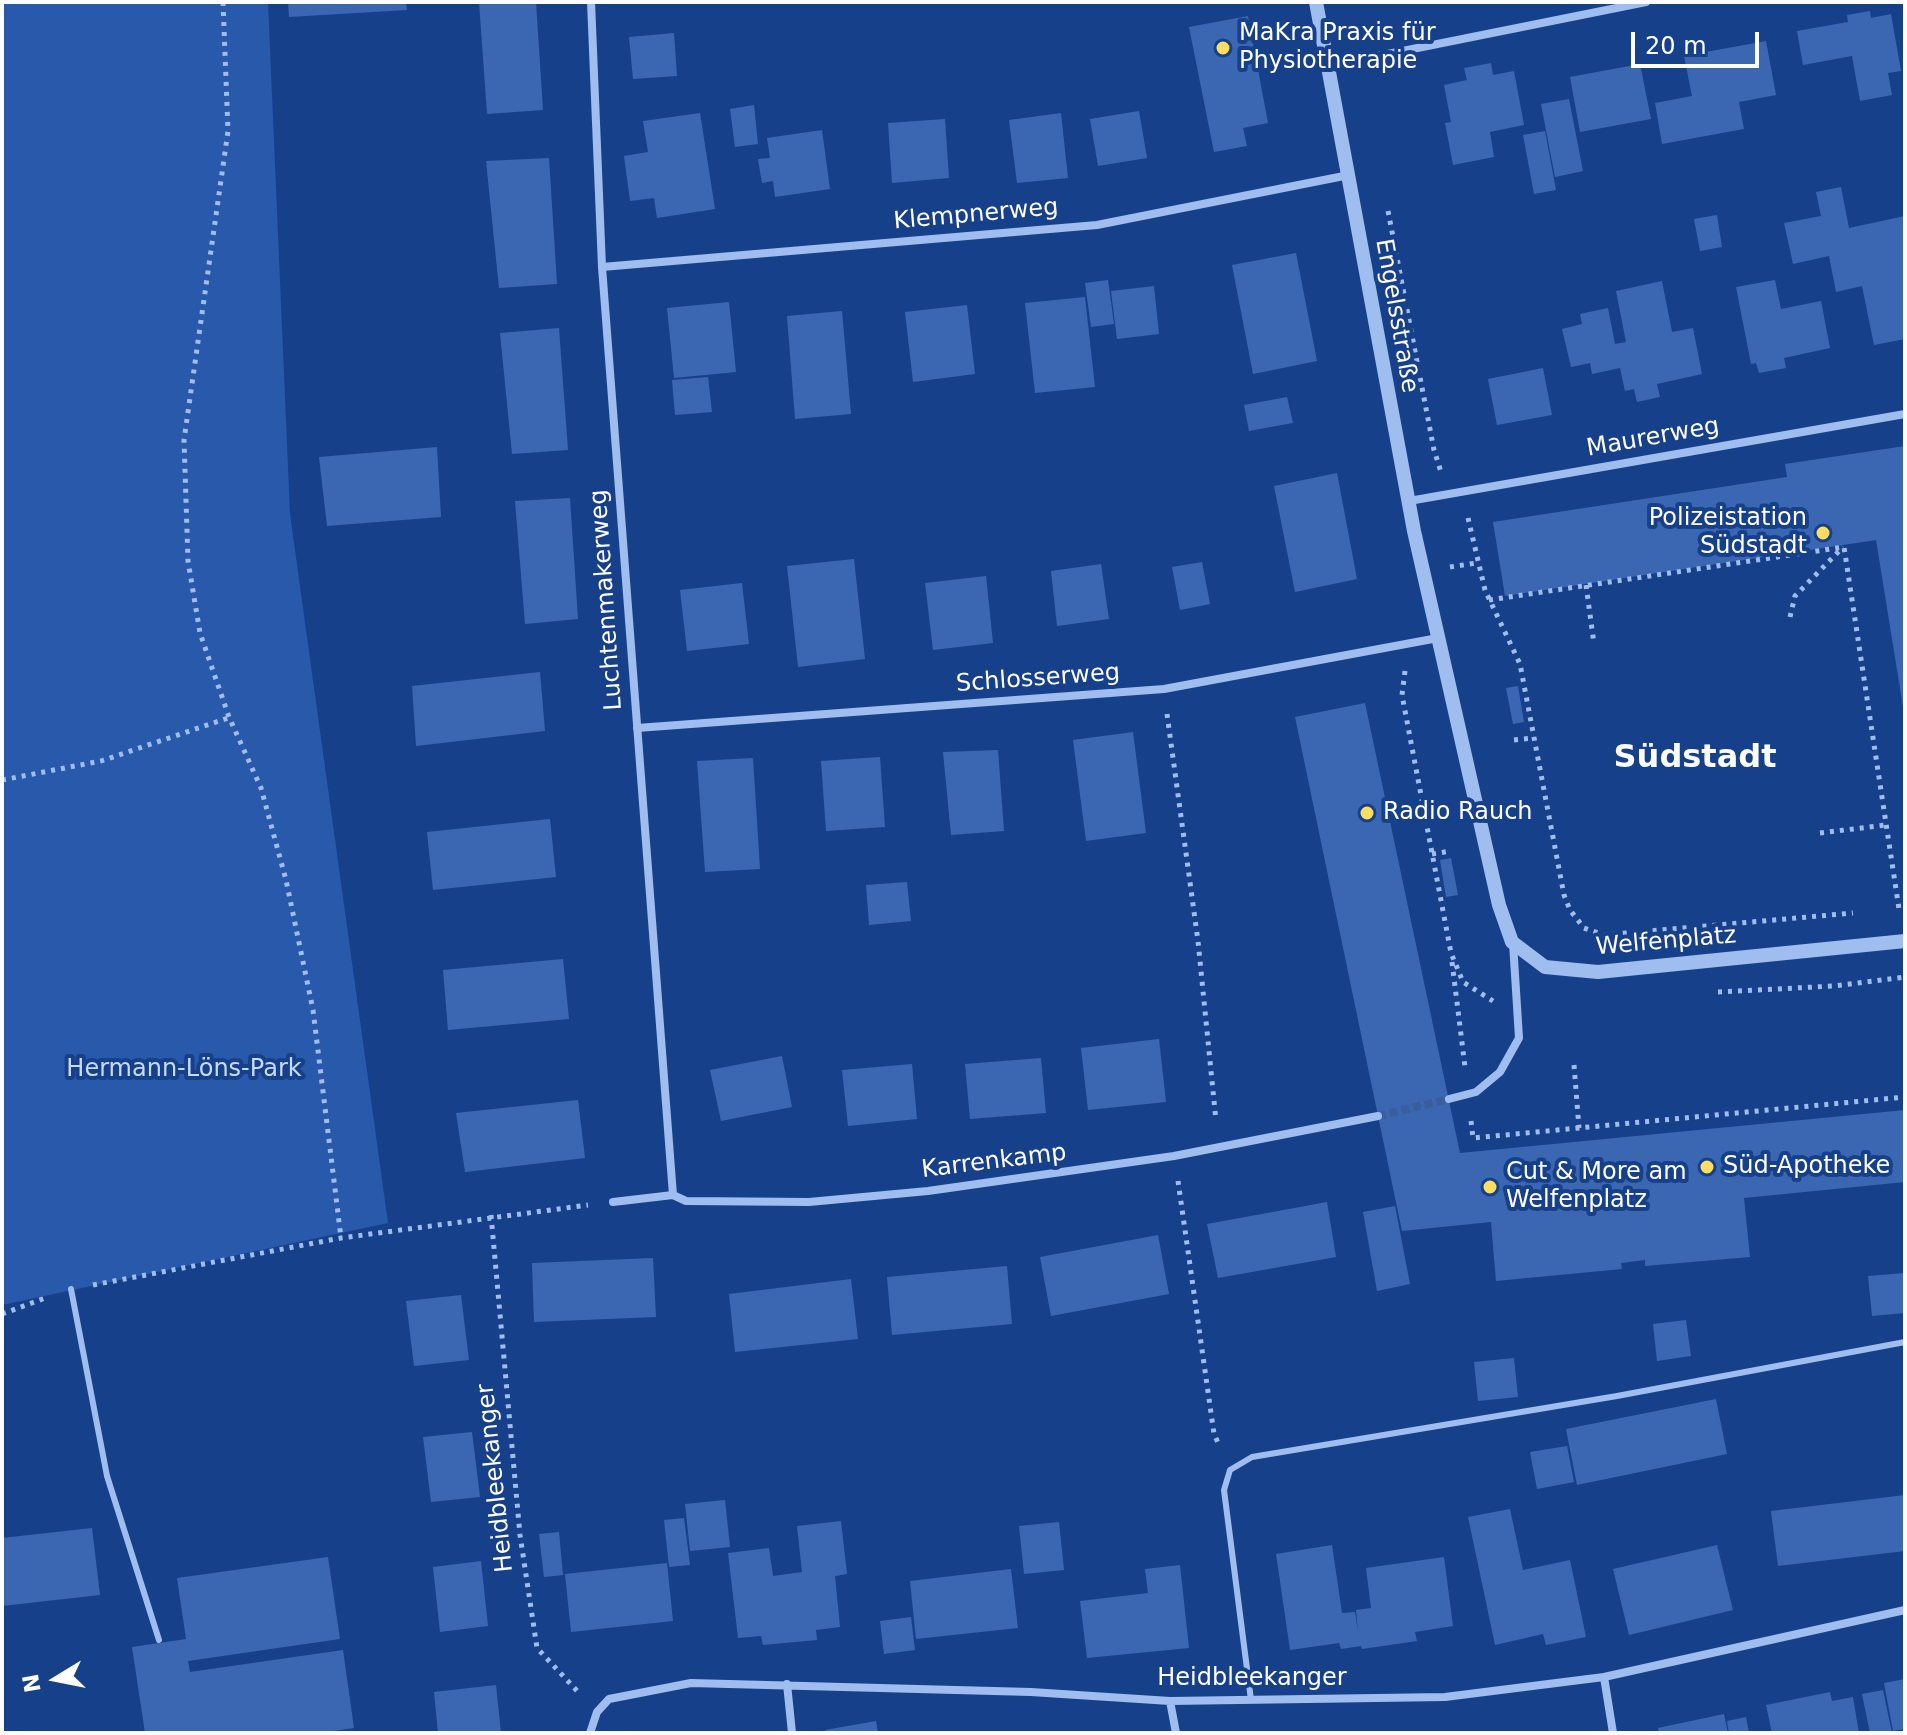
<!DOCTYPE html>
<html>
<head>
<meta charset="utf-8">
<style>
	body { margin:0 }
	#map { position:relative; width:1907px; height:1735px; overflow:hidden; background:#17408b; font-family:"DejaVu Sans",sans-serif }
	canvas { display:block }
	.frame { position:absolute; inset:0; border:4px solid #fff; pointer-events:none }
	.north { position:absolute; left:16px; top:1639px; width:80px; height:80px; -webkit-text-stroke:6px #17408b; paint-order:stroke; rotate:260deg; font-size:22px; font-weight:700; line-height:32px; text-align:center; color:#fff }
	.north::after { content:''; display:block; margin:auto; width:28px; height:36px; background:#fff; clip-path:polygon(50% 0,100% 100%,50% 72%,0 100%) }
	.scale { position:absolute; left:1631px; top:32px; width:128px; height:36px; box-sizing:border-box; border:4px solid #fff; border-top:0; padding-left:10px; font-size:24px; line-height:28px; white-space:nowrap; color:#fff; -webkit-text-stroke:6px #17408b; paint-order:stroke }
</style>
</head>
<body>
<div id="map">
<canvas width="1907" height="1735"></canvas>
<div class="frame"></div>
<div class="north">N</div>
<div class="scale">20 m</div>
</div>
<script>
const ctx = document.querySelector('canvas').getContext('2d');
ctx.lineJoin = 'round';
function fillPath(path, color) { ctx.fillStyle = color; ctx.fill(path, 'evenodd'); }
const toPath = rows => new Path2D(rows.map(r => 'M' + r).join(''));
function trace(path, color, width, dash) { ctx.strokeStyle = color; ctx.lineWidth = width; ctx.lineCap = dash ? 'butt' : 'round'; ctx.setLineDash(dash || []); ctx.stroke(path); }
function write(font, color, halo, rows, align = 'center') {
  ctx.font = font + ' "DejaVu Sans",sans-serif'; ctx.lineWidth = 8; ctx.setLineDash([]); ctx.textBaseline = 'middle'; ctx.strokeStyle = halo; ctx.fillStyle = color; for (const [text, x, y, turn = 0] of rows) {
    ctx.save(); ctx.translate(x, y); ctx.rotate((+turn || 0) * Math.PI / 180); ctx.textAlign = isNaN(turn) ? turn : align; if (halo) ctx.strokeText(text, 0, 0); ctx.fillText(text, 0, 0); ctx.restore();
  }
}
fillPath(toPath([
	[2,2,268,2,290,514,388,1223,2,1305]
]), '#2959aa');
fillPath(toPath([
	[288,2,406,2,407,10,289,17],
	[479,2,536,2,543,110,487,114],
	[1870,11,1871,18,1891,14,1901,71,1888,73,1892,95,1860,101,1852,56,1803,65,1797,31,1848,22,1847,15],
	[1248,16,1268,123,1243,128,1247,146,1214,152,1189,27],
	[674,33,677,76,633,79,629,37],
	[1766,41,1776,95,1739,102,1744,129,1662,144,1655,103,1692,96,1684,56],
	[1491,63,1493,75,1514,71,1524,125,1490,132,1494,157,1453,165,1445,123,1451,122,1444,85,1467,80,1464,68],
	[1640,64,1651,119,1580,132,1570,77],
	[1569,99,1583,171,1555,177,1541,104],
	[754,105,758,144,735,147,730,109],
	[1139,111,1147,158,1098,166,1090,119],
	[700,113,715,209,657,218,654,198,630,201,624,156,648,152,643,121],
	[1061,113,1068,178,1017,183,1009,120],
	[945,119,949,178,892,183,888,123],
	[822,130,830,189,775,197,773,181,762,183,758,159,770,158,767,138],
	[1545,131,1556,190,1534,194,1523,135],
	[549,158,557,284,499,288,486,161],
	[1841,187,1849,228,1905,216,1905,339,1874,345,1862,286,1836,292,1829,256,1793,264,1784,223,1821,216,1816,192],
	[1717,215,1722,247,1700,251,1694,219],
	[1296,253,1317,361,1253,374,1232,265],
	[1108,280,1114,324,1091,327,1085,283],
	[1775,280,1781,309,1821,301,1830,348,1784,358,1786,368,1759,373,1756,363,1751,364,1736,287],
	[1662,281,1672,332,1693,328,1702,374,1657,384,1660,397,1637,402,1634,389,1625,391,1620,368,1592,374,1590,363,1571,367,1562,329,1582,324,1580,314,1608,308,1615,344,1626,342,1616,291],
	[1154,286,1159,334,1117,339,1111,291],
	[1085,297,1095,387,1035,393,1025,303],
	[729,302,736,372,674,378,667,308],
	[967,305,975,374,913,382,905,312],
	[842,311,851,414,795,419,787,316],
	[559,328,568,450,512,454,500,333],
	[1543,368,1552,415,1497,425,1488,379],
	[708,377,712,412,675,415,672,380],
	[1287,397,1293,423,1249,431,1244,405],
	[1905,446,1905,719,1876,540,1505,596,1493,522,1787,477,1785,464],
	[437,447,441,517,327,526,319,457],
	[1337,473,1357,579,1295,592,1274,486],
	[570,498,578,619,525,624,515,501],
	[854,559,865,659,798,667,787,566],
	[1202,562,1210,604,1180,610,1172,567],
	[1101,564,1109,619,1057,626,1051,571],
	[986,576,993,643,933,650,925,583],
	[742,583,749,644,687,651,680,590],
	[540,672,545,731,416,746,412,686],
	[1518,686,1524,722,1513,724,1506,688],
	[1365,703,1460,1153,1905,1110,1905,1182,1744,1198,1750,1257,1645,1266,1645,1260,1621,1263,1622,1269,1496,1281,1491,1222,1402,1231,1295,717],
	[1133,732,1146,833,1086,841,1073,740],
	[998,750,1004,831,951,835,943,752],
	[880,757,885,827,826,831,821,761],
	[753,758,760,869,705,872,697,761],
	[550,819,556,877,433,890,427,832],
	[1451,858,1458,895,1446,897,1440,860],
	[907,882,911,921,869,925,866,885],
	[563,959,569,1019,448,1030,443,970],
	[1159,1039,1166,1102,1088,1110,1081,1048],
	[782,1056,792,1107,721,1121,710,1070],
	[1041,1058,1046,1113,970,1119,965,1064],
	[912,1064,917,1119,848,1126,842,1070],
	[578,1100,585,1158,465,1172,456,1113],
	[1327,1202,1336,1257,1218,1278,1207,1224],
	[1395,1206,1410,1284,1377,1291,1363,1212],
	[1158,1235,1169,1294,1051,1316,1040,1257],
	[653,1258,656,1317,534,1322,532,1263],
	[1007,1266,1012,1324,892,1335,887,1277],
	[1905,1273,1905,1313,1872,1316,1868,1276],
	[851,1279,858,1339,735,1352,729,1294],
	[461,1295,469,1360,414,1366,406,1301],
	[1686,1320,1691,1356,1657,1361,1653,1324],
	[1514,1358,1518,1397,1478,1401,1474,1362],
	[1716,1399,1727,1454,1577,1485,1566,1429],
	[472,1432,480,1497,431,1502,423,1437],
	[1567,1446,1574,1482,1537,1489,1530,1452],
	[1905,1495,1905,1551,1778,1566,1771,1511],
	[725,1500,730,1547,690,1551,685,1504],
	[1510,1509,1523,1570,1570,1560,1586,1637,1546,1645,1543,1634,1495,1645,1468,1517],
	[684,1518,690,1565,669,1567,664,1520],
	[841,1521,847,1574,835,1576,840,1627,816,1630,817,1640,763,1645,761,1636,738,1638,728,1553,769,1548,773,1576,802,1572,797,1526],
	[1059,1522,1064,1570,1024,1574,1019,1526],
	[92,1528,100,1595,2,1606,2,1538],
	[559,1532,563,1575,544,1577,539,1534],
	[1332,1545,1342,1613,1355,1612,1358,1631,1356,1610,1371,1608,1366,1568,1444,1557,1453,1626,1415,1632,1417,1641,1362,1649,1361,1646,1341,1649,1339,1643,1290,1650,1276,1554],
	[1717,1545,1733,1610,1629,1635,1613,1569],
	[328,1557,340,1639,188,1661,190,1672,343,1650,354,1728,320,1733,145,1733,132,1647,186,1639,177,1578],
	[481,1561,488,1626,440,1632,433,1567],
	[667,1563,673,1621,571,1632,565,1574],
	[1180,1565,1189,1648,1087,1658,1080,1601,1148,1593,1145,1569],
	[1011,1569,1018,1628,916,1639,910,1581],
	[911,1617,915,1650,884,1654,880,1621],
	[1905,1679,1905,1729,1893,1731,1884,1683],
	[496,1685,501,1733,438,1733,434,1692],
	[1883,1690,1892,1733,1870,1733,1862,1694],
	[1830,1692,1832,1701,1853,1697,1859,1733,1772,1733,1766,1705],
	[1724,1714,1728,1733,1659,1733,1658,1728],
	[1746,1717,1749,1733,1729,1733,1727,1721],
	[876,1721,878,1733,826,1733,825,1730]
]), '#3b67b2');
trace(toPath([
	[1378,1116,1449,1099]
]), '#3a5d9c', 8, [8, 4]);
trace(toPath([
	[223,2,228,131,184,440,188,561,200,633,229,717,261,788,286,880,313,1010,341,1238],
	[1388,211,1434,450,1441,472],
	[1468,518,1485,590,1520,664,1564,895,1570,910,1584,928,1604,935,1853,913],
	[1450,567,1476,563],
	[1586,585,1594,644],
	[1489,600,1844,547,1899,909],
	[1790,617,1795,596,1843,547],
	[1405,671,1402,695,1451,953,1463,982,1493,1001],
	[1167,714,1198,941,1216,1121],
	[1514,740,1534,738],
	[2,780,101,761,228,718],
	[1820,833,1886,825],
	[1432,854,1451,851],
	[1452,962,1465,1067],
	[1718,992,1834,986,1905,977],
	[1574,1065,1579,1128],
	[1471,1121,1473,1138,1905,1097],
	[1178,1181,1214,1434,1220,1447],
	[491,1215,520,1535,537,1648,580,1694],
	[93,1285,341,1238,588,1205],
	[2,1314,48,1297]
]), '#a0bdef', 5, [4, 6]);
trace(toPath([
	[71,1289,107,1476,159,1640],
	[1251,1700,1224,1490,1230,1470,1252,1457,1617,1396,1905,1342]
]), '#a0bdef', 6);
trace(toPath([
	[591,2,602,267,673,1195],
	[1328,66,1646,2],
	[602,267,1097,225,1349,175],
	[1409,501,1905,414],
	[637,728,1164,689,1438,638],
	[1449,1099,1476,1092,1500,1072,1519,1038,1513,943],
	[613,1202,673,1195,686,1201,809,1202,928,1191,1174,1156,1378,1116],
	[1604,1677,1613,1733],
	[787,1684,792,1733],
	[1170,1701,1176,1733],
	[590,1733,597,1712,609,1699,691,1683,1031,1692,1170,1701,1445,1697,1604,1677,1905,1610]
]), '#a0bdef', 8);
trace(toPath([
	[1316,2,1414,531,1499,905,1512,942,1545,967,1598,972,1905,941]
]), '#a0bdef', 14);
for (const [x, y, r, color] of [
	[1223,48,8,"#ffdd5e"],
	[1823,533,8,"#ffdd5e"],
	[1367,813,8,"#ffdd5e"],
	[1707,1167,8,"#ffdd5e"],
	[1490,1187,8,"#ffdd5e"]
]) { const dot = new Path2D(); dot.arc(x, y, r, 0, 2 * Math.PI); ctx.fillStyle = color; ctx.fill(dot); trace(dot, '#17408b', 3); }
write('24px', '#fff', '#17408b', [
	["MaKra Praxis für",1239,34],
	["Physiotherapie",1239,62],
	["Polizeistation",1807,519,"right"],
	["Südstadt",1807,547,"right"],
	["Radio Rauch",1383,813],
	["Süd-Apotheke",1723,1167],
	["Cut & More am",1506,1173],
	["Welfenplatz",1506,1201]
], 'left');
write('24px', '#fff', '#17408b', [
	["Klempnerweg",976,215,-5],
	["Engelsstraße",1396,316,80],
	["Maurerweg",1653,438,-10],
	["Luchtenmakerweg",607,600,-94],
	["Schlosserweg",1038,679,-4],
	["Welfenplatz",1666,942,-5],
	["Karrenkamp",994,1162,-7],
	["Heidbleekanger",496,1478,-96],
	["Heidbleekanger",1252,1679]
]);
write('24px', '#c6dafb', '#17408b', [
	["Hermann-Löns-Park",184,1070]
]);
write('bold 32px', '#fff', '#17408b', [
	["Südstadt",1695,759]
]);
</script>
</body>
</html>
